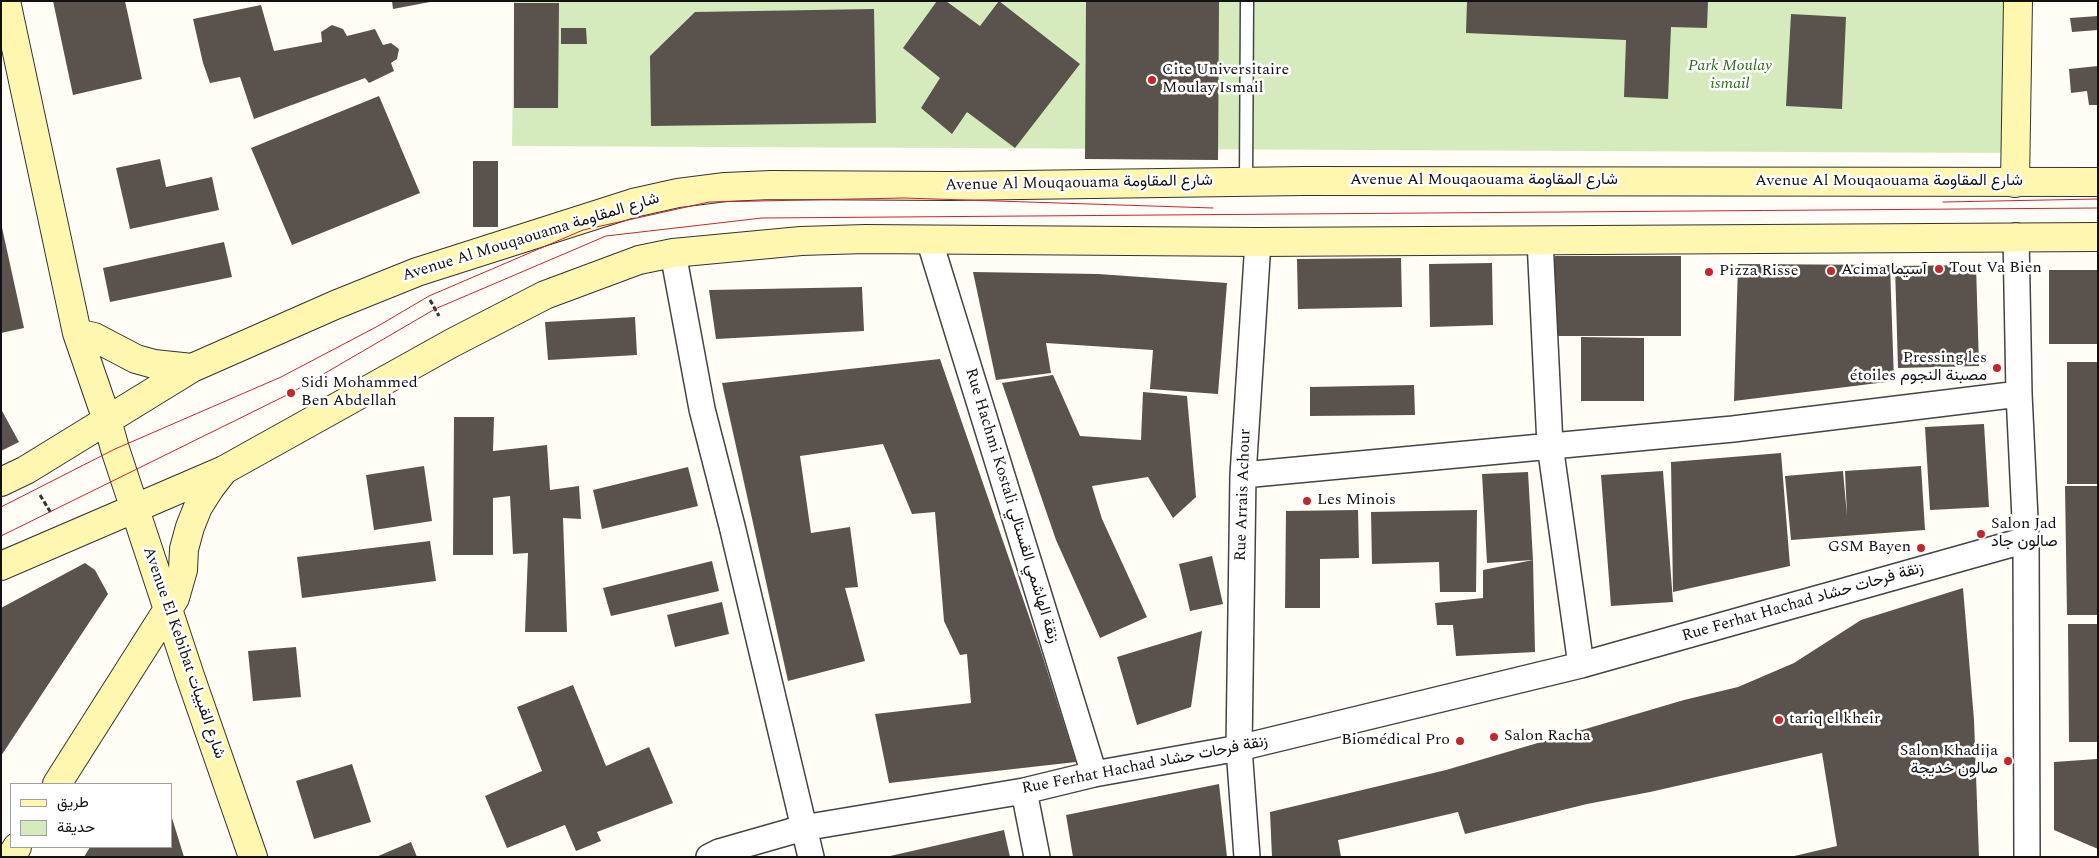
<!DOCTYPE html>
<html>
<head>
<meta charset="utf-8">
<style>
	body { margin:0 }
	#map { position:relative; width:2099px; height:858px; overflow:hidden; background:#fffdf5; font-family:Spectral,Vazirmatn,serif }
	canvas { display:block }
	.frame { position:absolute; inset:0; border:2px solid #111; pointer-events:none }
	.legend { position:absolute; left:10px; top:783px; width:162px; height:65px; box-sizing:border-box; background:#fff; border:1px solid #a0a0a0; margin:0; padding:6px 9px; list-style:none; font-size:15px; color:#111 }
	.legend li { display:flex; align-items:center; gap:10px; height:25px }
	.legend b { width:25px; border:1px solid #a0a0a0 }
</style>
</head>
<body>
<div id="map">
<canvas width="2099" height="858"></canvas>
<div class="frame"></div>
<ul class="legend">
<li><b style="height:6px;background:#fff6b0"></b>طريق</li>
<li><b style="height:14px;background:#d5ebbd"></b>حديقة</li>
</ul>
</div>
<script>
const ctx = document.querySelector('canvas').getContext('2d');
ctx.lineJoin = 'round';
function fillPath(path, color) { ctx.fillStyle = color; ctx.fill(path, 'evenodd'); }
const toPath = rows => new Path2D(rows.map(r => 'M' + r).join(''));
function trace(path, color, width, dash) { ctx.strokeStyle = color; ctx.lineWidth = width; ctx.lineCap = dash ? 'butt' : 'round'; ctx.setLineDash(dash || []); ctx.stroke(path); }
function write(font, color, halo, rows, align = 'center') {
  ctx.font = font + ' Spectral,Vazirmatn,serif'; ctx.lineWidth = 5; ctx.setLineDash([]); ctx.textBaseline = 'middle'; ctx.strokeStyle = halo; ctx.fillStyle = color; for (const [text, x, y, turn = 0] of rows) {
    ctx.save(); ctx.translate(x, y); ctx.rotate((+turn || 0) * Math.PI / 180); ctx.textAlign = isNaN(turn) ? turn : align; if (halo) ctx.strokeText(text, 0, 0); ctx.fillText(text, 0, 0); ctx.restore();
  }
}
fillPath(toPath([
	[514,1,2014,1,2014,153,512,146]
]), '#d5ebbd');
fillPath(toPath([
	[53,1,125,1,142,79,73,95],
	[392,1,430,1,430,2,393,9],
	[937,1,946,1,980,26,999,1,1080,64,1015,148,967,112,952,134,921,108,940,78,903,48],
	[1086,1,1219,1,1218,160,1085,159],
	[1467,1,1708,1,1707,28,1671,27,1668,99,1624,97,1626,40,1466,33],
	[514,3,559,3,558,108,514,108],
	[261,5,274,51,322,42,321,32,332,25,343,29,347,36,375,29,383,45,391,43,399,49,397,59,391,63,394,71,369,83,365,78,254,119,240,77,210,83,203,63,193,19],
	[874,9,876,123,651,126,650,56,695,12],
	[1791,14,1846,17,1842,109,1786,106],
	[2098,16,2098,30,2072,32,2070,18],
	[561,28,586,28,587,44,561,44],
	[2098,66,2098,105,2089,105,2087,91,2071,93,2069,69],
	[379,96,420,193,292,245,251,148],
	[160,159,166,187,212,177,219,210,130,229,116,168],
	[473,161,498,161,498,227,473,227],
	[1,223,24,328,1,333],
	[224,242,232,277,110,302,103,268],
	[1555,256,1681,256,1681,336,1555,336],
	[1401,258,1402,307,1298,309,1297,259],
	[1492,263,1493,325,1430,327,1429,264],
	[1738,264,1890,265,1894,381,1734,401],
	[1976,265,1979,366,1898,368,1895,266],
	[2049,270,2098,270,2098,344,2049,344],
	[973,272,1098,274,1227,283,1218,394,1150,389,1153,350,1046,343,1051,373,996,380],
	[862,287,864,331,716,339,709,290],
	[635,317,637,355,548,360,545,322],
	[1581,337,1644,338,1644,401,1581,401],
	[940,359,1040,648,1076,762,889,783,875,714,971,703,967,654,960,655,944,621,935,512,912,514,883,444,800,456,811,533,850,527,858,587,845,588,865,661,788,681,722,383],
	[2067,362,2098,362,2098,484,2067,484],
	[1053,375,1080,436,1141,440,1143,392,1187,396,1196,497,1173,518,1148,477,1092,486,1102,519,1147,617,1100,638,1056,540,1002,383],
	[1414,385,1415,415,1310,416,1310,387],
	[1,409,19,442,1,451],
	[454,417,494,417,493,451,547,445,550,490,579,486,581,519,563,518,567,632,525,632,528,553,513,554,510,496,493,498,493,555,453,555],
	[1984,424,1989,507,1930,510,1925,427],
	[1781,453,1790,566,1673,592,1671,462],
	[424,466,432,521,374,530,366,475],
	[1921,466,1925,530,1791,540,1785,476,1843,471,1847,516,1845,471],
	[688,467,698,506,602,529,593,490],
	[1663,471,1673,602,1611,606,1601,475],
	[1528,472,1533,560,1487,563,1482,474],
	[2065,486,2098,486,2098,615,2067,615],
	[1358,510,1359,558,1320,559,1320,608,1285,608,1286,511],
	[1477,510,1476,592,1440,592,1439,562,1372,564,1371,512],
	[430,541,436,581,302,598,297,557],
	[1212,556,1223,604,1190,611,1179,564],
	[1533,560,1535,652,1456,656,1453,625,1437,625,1435,603,1483,598,1483,570],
	[712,561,719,591,611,616,603,588],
	[85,563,95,570,108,594,1,756,1,608],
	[1963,588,1974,720,1979,857,1790,857,1837,846,1822,753,1650,792,1587,804,1465,834,1458,812,1338,840,1341,857,1272,857,1270,812,1446,770,1684,700,1738,687,1794,663,1861,620],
	[722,602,729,634,675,647,667,615],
	[2068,624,2098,624,2098,742,2069,742],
	[1202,631,1191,707,1137,725,1117,657],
	[296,647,301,697,253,701,248,651],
	[573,685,606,766,649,747,673,803,597,832,601,841,576,851,565,825,507,848,485,796,542,771,517,707],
	[2097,759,2098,778,2098,849,2054,830,2054,762],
	[352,764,371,822,314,839,296,781],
	[1219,784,1227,857,1073,857,1066,815],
	[172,818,184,857,84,857,90,847,171,847],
	[1004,830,1010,857,891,857,890,856],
	[411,842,417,857,376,857]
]), '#5a524d');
const lane = toPath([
	[1246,182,1247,1]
]);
const street = toPath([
	[2016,236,2019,394,2026,540,2027,857],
	[929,239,1094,774],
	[1540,240,1550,445,1581,665],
	[673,253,702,409,732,526,811,857],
	[1243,475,1733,429,2019,394],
	[1024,791,1037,857],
	[709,857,719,852,803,828,1024,791,1094,774,1239,748,1581,665,2026,540],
	[1247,857,1239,748,1243,475,1258,242]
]);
const secondary = toPath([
	[6,1,77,333,107,420,115,449,190,676,253,857],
	[2015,183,2018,1],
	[77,333,94,337,136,359,154,364,192,368],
	[1,482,26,470,192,368,335,305,417,272,633,203,678,193,725,187,771,185,950,186,1304,181,2098,182],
	[1,566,224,470,452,343,545,295,639,260,673,253,801,241,865,239,1258,242,2098,237],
	[57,784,175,598,183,570,184,549,190,527,198,507,210,488,224,470],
	[11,857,17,847]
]);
trace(lane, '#444', 15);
trace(street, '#444', 28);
trace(secondary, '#333', 30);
trace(toPath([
	[430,300,439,316],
	[40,495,51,513]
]), '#333', 3, [5, 2.5]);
trace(lane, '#fff', 12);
trace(street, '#fff', 25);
trace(secondary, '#fff6b0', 28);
trace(toPath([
	[1943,202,2098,199],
	[1,507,115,449,281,377,378,326,429,296,583,230,709,202,904,198,1213,208],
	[1,536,291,393,435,309,606,236,762,218,2098,208]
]), '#c4262e', 1);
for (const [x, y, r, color] of [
	[1152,80,5,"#c4262e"],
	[1939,269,5,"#c4262e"],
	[1831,271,5,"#c4262e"],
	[1709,272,5,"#c4262e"],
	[1997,368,5,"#c4262e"],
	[291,393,5,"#c4262e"],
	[1307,501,5,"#c4262e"],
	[1981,534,5,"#c4262e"],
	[1921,548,5,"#c4262e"],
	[1779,720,5,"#c4262e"],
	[1494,737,5,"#c4262e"],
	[1460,741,5,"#c4262e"],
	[2008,761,5,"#c4262e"]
]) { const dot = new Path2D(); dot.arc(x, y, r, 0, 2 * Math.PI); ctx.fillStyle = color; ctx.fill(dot); trace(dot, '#fff', 2); }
write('italic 16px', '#2f6b1f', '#fff', [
	["Park Moulay",1730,67],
	["ismail",1730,85]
]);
write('16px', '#111', '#fff', [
	["Cite Universitaire",1162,71],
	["Moulay Ismail",1162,89],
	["Tout Va Bien",1949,269],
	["Acima آسيما",1841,271],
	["Pizza Risse",1719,272],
	["Pressing les",1987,359,"right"],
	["étoiles مصبنة النجوم",1987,377,"right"],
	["Sidi Mohammed",301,384],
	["Ben Abdellah",301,402],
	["Les Minois",1317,501],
	["Salon Jad",1991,525],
	["صالون جاد",1991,543],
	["GSM Bayen",1911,548,"right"],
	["tariq el kheir",1789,720],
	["Salon Racha",1504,737],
	["Biomédical Pro",1450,741,"right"],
	["Salon Khadija",1998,752,"right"],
	["صالون خديجة",1998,770,"right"]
], 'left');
write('16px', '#111', '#fff', [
	["Avenue Al Mouqaouama شارع المقاومة",1484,181],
	["Avenue Al Mouqaouama شارع المقاومة",1889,182],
	["Avenue Al Mouqaouama شارع المقاومة",1079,184,-1],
	["Avenue Al Mouqaouama شارع المقاومة",531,238,-17],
	["Rue Arrais Achour",1244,495,-88],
	["Rue Hachmi Kostali زنقة الهاشمي القستالي",1011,506,73],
	["Rue Ferhat Hachad زنقة فرحات حشاد",1803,603,-16],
	["Avenue El Kebibat شارع القبيبات",183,653,71],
	["Rue Ferhat Hachad زنقة فرحات حشاد",1145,766,-11]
]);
</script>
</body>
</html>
